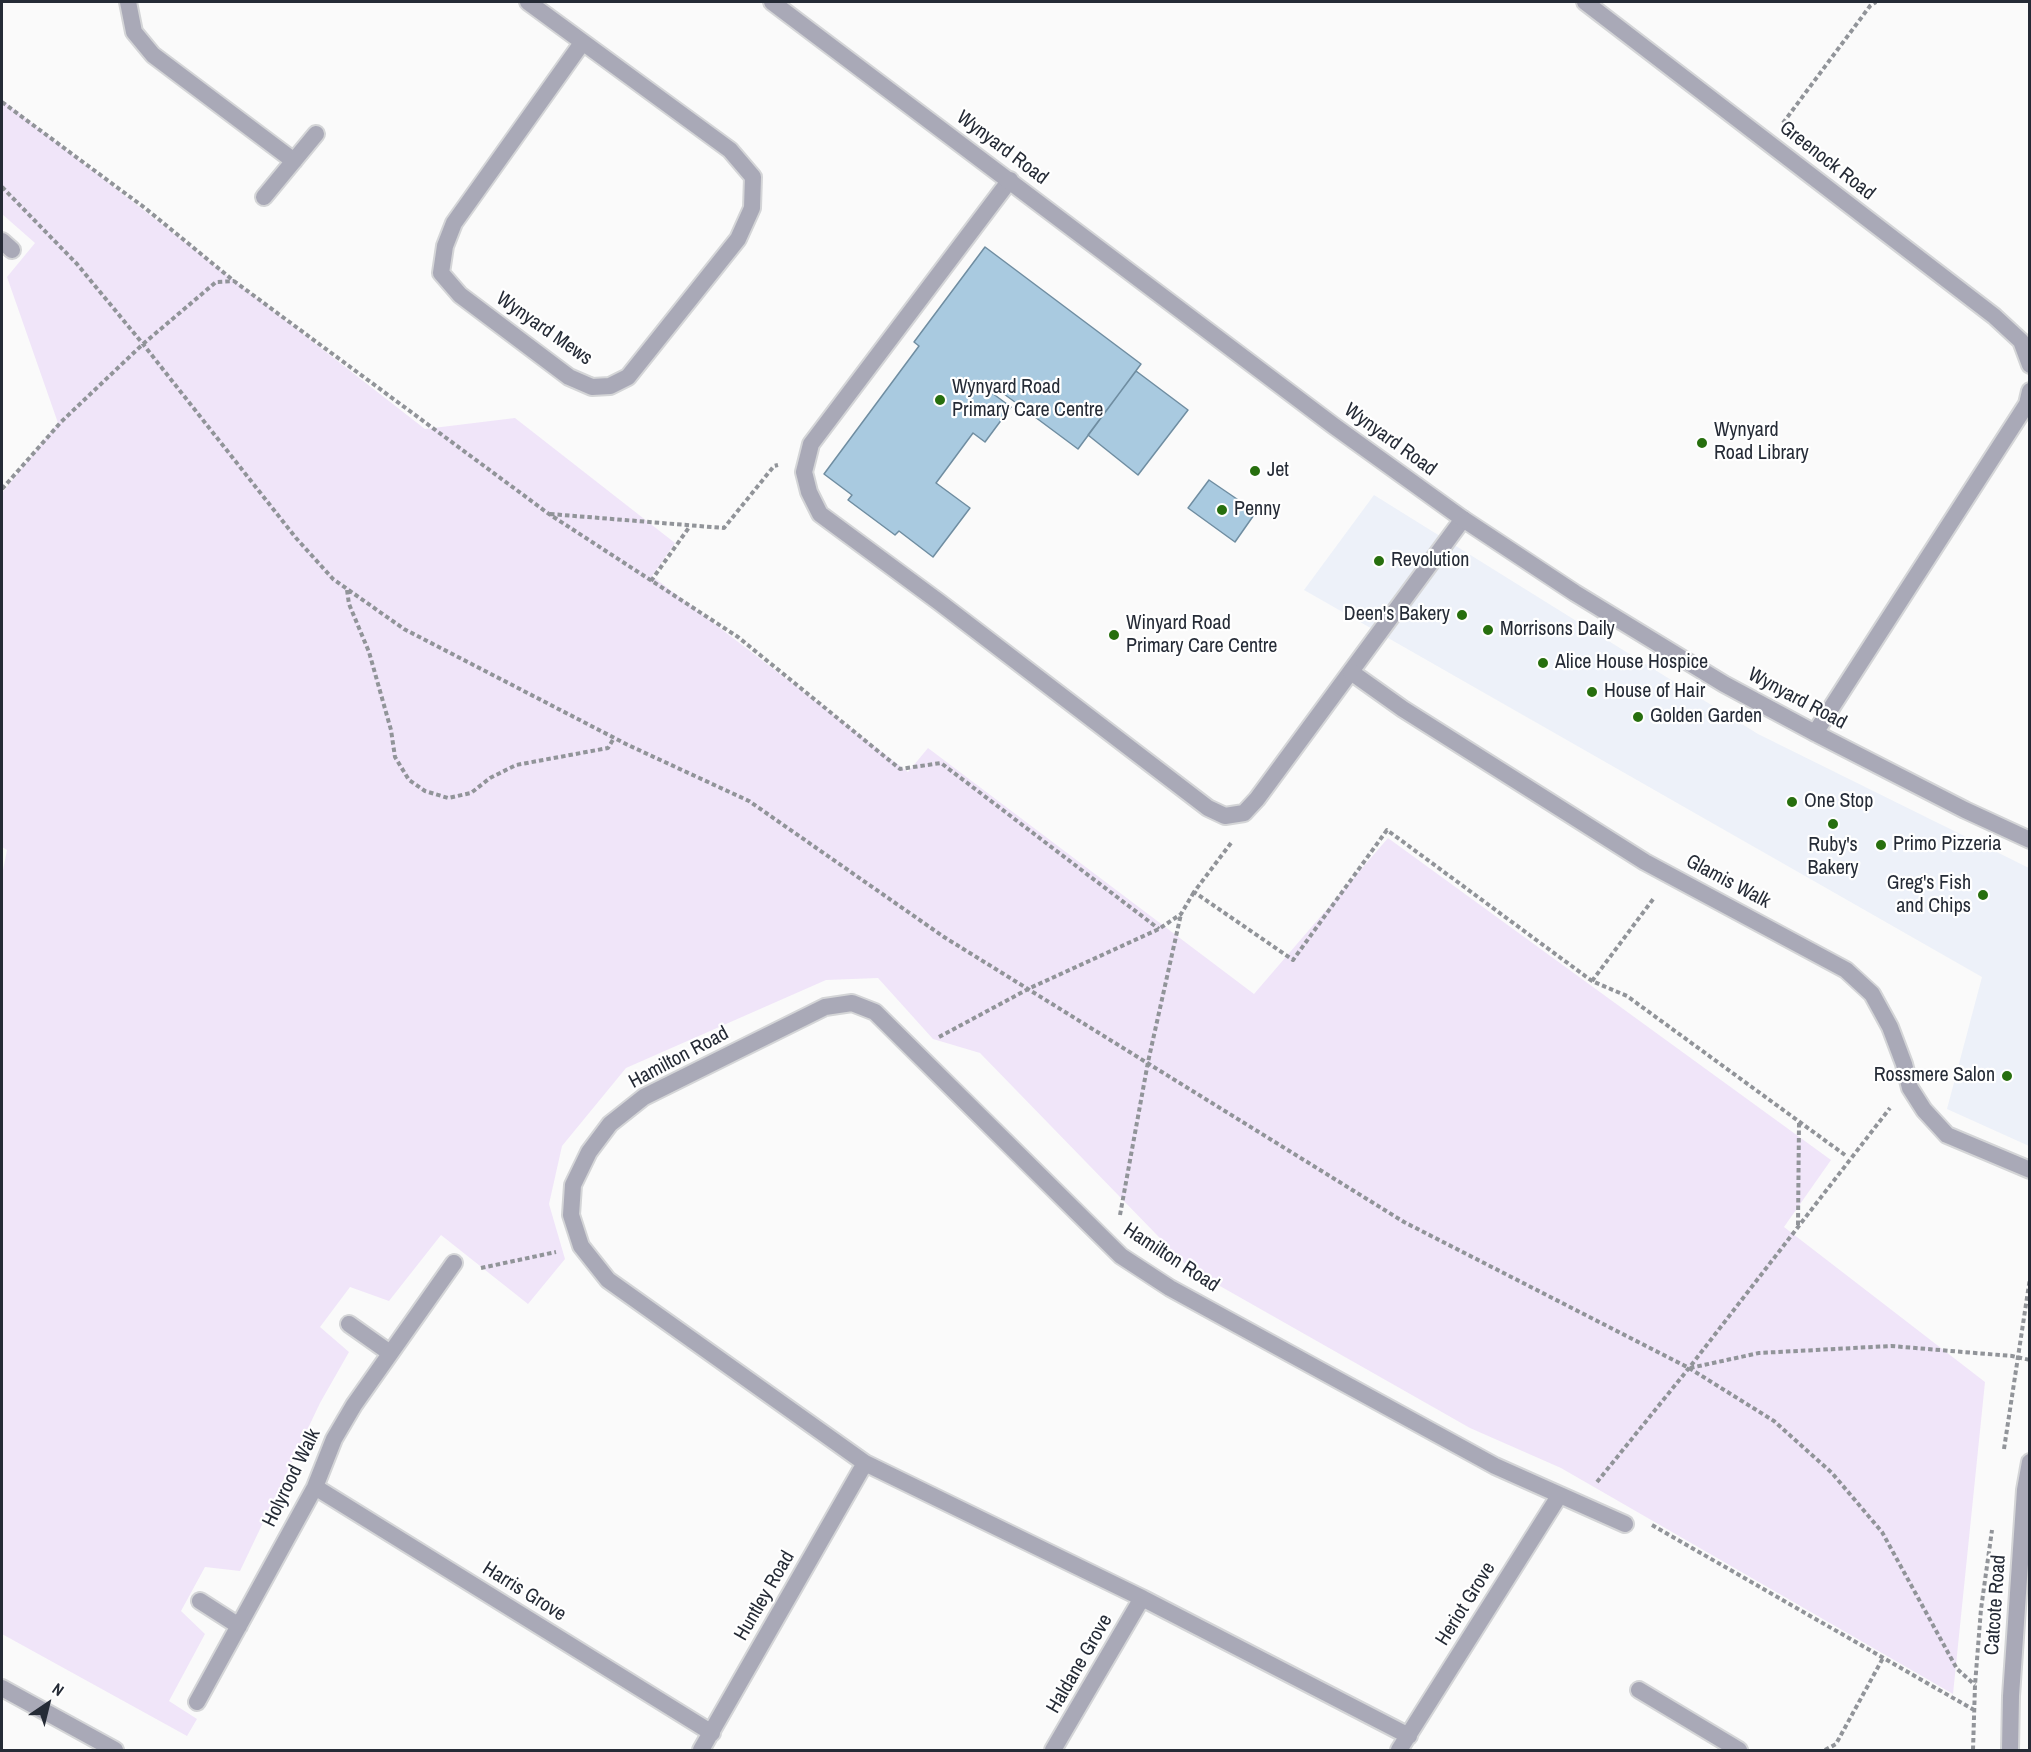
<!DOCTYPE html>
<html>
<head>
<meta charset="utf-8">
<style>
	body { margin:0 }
	#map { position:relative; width:2031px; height:1752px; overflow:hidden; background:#fafafa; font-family:"Archivo Narrow",sans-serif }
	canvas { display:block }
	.frame { position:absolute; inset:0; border:3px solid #252b36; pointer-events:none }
	.north { position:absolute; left:18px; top:1674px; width:60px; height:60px; -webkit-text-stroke:4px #fff; paint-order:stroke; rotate:35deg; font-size:16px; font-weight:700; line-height:24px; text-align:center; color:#252b36 }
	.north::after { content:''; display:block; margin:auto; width:21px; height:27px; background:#252b36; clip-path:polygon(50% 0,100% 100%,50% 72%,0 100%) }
</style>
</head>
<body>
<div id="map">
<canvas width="2031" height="1752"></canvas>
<div class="frame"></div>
<div class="north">N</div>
</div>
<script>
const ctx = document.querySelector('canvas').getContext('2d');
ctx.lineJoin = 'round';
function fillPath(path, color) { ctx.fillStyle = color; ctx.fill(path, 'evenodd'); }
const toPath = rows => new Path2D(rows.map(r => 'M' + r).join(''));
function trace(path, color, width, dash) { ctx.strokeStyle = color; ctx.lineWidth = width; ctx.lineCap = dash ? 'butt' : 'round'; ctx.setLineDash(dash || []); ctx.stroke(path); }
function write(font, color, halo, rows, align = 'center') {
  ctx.font = font + ' "Archivo Narrow",sans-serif'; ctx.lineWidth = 4.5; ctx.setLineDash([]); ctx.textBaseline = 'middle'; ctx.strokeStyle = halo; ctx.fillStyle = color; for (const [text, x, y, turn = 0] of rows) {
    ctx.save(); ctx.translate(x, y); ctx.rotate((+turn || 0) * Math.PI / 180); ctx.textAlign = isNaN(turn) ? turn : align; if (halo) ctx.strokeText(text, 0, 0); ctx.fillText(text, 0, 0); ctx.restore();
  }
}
fillPath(toPath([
	[1374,495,1758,734,2029,868,2029,1146,1947,1109,1982,977,1304,590]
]), '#edf1f9');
fillPath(toPath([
	[2,100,425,429,515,418,675,543,652,576,908,772,928,748,1254,994,1388,838,1831,1160,1784,1227,1985,1382,1953,1694,1561,1468,1470,1428,1190,1269,980,1053,933,1039,878,978,826,980,626,1068,562,1146,549,1204,565,1259,528,1304,441,1235,389,1301,350,1287,320,1327,349,1352,320,1403,240,1571,205,1567,181,1611,205,1634,169,1701,197,1719,187,1736,2,1634,2,875,7,850,2,847,2,493,58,423,7,277,35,243,2,214]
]), '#f0e5f9');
const building = toPath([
	[985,247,1141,364,1078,449,996,388,992,393,1011,407,985,442,973,433,936,483,970,508,933,557,899,531,895,535,848,500,852,495,824,474,919,346,914,342,985,247],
	[1136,371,1188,410,1138,475,1088,435,1136,371],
	[1209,480,1256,512,1235,542,1188,508,1209,480]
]);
fillPath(building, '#a9cae0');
trace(building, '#6f8da1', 1.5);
const service = toPath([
	[1010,180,811,444,804,472,809,492,820,514,939,602,1208,808,1225,816,1244,813,1257,799,1463,519],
	[1639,1690,1739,1750]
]);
const minor = toPath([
	[128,2,134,32,153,55,294,161],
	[528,2,730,150,753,177,752,208,738,239,628,377,610,386,592,387,569,377,460,295,441,273,445,246,454,223,582,43],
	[772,2,1334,426,1463,519,1575,593,1724,684,1815,733,1965,810,2030,840],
	[1585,2,1994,316,2021,341,2030,365],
	[264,197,316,134],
	[2,241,12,250],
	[1351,672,1403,709,1645,862,1846,970,1872,994,1890,1027,1904,1064,1910,1088,1924,1110,1947,1135,2030,1170],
	[1815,733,2027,404,2030,391],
	[349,1324,390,1353],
	[315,1487,712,1733],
	[200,1601,239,1626],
	[2,1688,115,1750],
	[197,1702,315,1487,334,1439,354,1405,454,1263],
	[1409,1736,1142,1598,865,1463,608,1280,581,1246,571,1215,573,1185,589,1152,610,1124,644,1097,825,1007,852,1003,875,1012,1121,1256,1170,1288,1495,1466,1625,1524],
	[701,1750,865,1463],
	[1053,1750,1142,1598],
	[1399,1750,1559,1496]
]);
const tertiary = toPath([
	[2010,1750,2011,1696,2025,1490,2030,1462]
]);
trace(service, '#d4d5d7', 20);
trace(minor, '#d4d5d7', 20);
trace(tertiary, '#d4d5d7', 20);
trace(toPath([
	[2,102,145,208,234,281,549,514,738,637,900,769,941,763,1159,929],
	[1783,123,1870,6,1876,2],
	[2,187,77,264,143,344,296,538,333,579,404,629,628,745,749,801,944,937,1404,1222,1689,1368,1774,1421,1832,1473,1882,1532,1957,1669,1975,1685],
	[2,489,61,422,143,344,216,282,234,281],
	[550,514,724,528,774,466,778,465],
	[651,581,690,526],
	[347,590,349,604,369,652,391,730,395,757,409,780,425,791,448,798,471,793,490,778,516,765,608,748,614,738],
	[1231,843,1194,892,1293,960,1387,830,1592,981,1627,996,1845,1155],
	[1592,981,1654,898],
	[939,1037,1030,988,1159,929,1181,914,1194,892],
	[1120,1215,1148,1062,1181,914],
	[1798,1225,1799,1122],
	[481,1268,556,1252],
	[1690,1368,1759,1353,1891,1346,2012,1356,2030,1360],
	[2004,1449,2030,1278],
	[1597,1482,1689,1368,1890,1108],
	[1652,1525,1974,1710],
	[1825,1750,1836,1744,1883,1658],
	[1973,1750,1975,1685,1981,1609,1992,1530]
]), '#919499', 4, [4.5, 3]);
trace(service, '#a9a9b7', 16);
trace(minor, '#a9a9b7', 16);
trace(tertiary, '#a9a9b7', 16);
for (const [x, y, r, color] of [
	[940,400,6,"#276f0e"],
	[1702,443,6,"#276f0e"],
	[1255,471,6,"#276f0e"],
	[1222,510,6,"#276f0e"],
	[1379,561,6,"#276f0e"],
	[1462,615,6,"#276f0e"],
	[1488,630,6,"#276f0e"],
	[1114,635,6,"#276f0e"],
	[1543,663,6,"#276f0e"],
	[1592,692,6,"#276f0e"],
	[1638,717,6,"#276f0e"],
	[1792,802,6,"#276f0e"],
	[1833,824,6,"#276f0e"],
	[1881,845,6,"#276f0e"],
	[1983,895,6,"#276f0e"],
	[2007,1076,6,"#276f0e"]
]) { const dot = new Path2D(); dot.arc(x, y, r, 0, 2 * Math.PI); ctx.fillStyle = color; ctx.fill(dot); trace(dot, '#fff', 2); }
write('20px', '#252b36', '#fff', [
	["Wynyard Road",1002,148,37],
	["Greenock Road",1827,161,38],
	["Wynyard Mews",544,329,35],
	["Wynyard Road",1390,440,36],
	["Wynyard Road",1797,699,28],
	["Glamis Walk",1728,882,28],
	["Hamilton Road",679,1058,-28],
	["Hamilton Road",1171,1258,33],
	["Holyrood Walk",292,1478,-64],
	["Harris Grove",524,1592,32],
	["Huntley Road",765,1596,-60],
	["Heriot Grove",1466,1604,-58],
	["Catcote Road",1996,1605,-86],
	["Haldane Grove",1080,1664,-60]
]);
write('20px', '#252b36', '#fff', [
	["Wynyard Road",952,388],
	["Primary Care Centre",952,411],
	["Wynyard",1714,431],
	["Road Library",1714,454],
	["Jet",1267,471],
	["Penny",1234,510],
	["Revolution",1391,561],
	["Deen's Bakery",1450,615,"right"],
	["Winyard Road",1126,624],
	["Primary Care Centre",1126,647],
	["Morrisons Daily",1500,630],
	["Alice House Hospice",1555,663],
	["House of Hair",1604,692],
	["Golden Garden",1650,717],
	["One Stop",1804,802],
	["Primo Pizzeria",1893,845],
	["Ruby's",1833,846,"center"],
	["Bakery",1833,869,"center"],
	["Greg's Fish",1971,884,"right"],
	["and Chips",1971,907,"right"],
	["Rossmere Salon",1995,1076,"right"]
], 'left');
</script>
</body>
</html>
